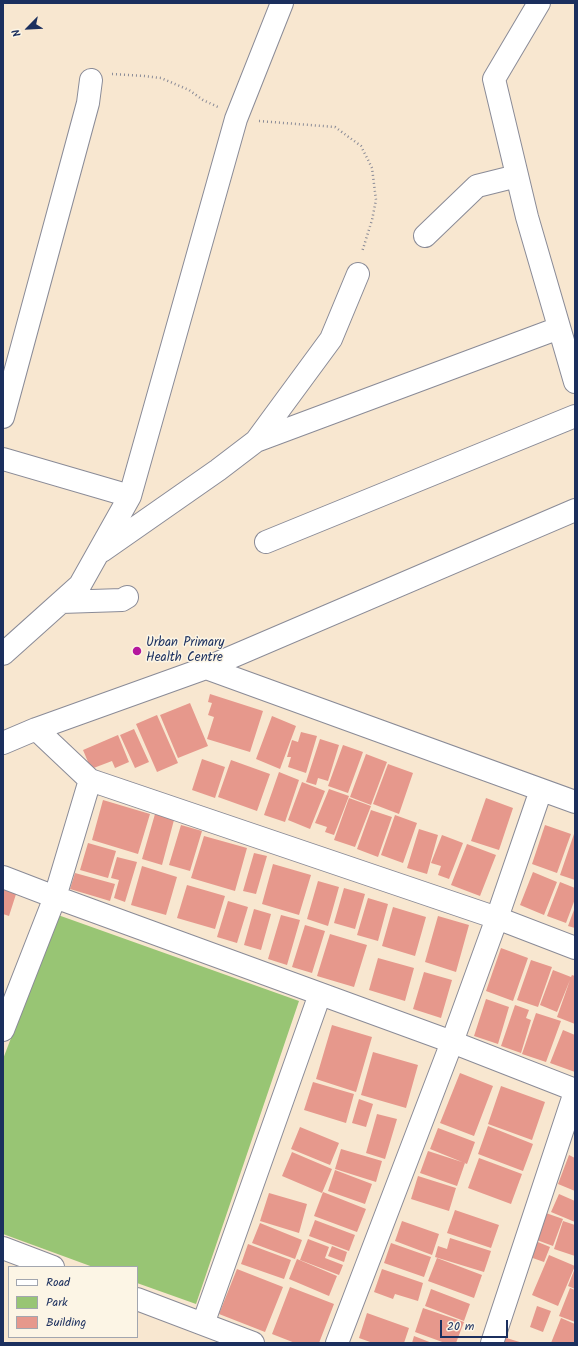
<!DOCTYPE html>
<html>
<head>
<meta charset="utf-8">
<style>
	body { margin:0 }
	#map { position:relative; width:578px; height:1346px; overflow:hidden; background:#f8e7d0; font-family:Kalam,sans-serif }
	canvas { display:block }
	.frame { position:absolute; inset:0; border:4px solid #1b2f5e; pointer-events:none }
	.legend { position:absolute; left:8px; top:1266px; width:130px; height:72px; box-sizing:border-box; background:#fcf5e5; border:1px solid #a2a6af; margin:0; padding:5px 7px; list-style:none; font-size:12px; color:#1b2f5e }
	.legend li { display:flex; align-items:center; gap:8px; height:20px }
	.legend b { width:20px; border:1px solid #a2a6af }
	.north { position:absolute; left:8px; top:8px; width:40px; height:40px; -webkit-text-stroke:3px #fcf5e5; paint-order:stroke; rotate:246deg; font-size:11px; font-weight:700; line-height:16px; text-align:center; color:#1b2f5e }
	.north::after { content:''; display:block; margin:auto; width:14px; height:18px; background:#1b2f5e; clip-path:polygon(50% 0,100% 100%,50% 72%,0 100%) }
	.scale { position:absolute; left:440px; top:1320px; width:68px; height:18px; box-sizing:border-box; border:2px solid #1b2f5e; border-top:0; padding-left:5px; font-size:12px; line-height:14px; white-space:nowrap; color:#1b2f5e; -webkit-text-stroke:3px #fcf5e5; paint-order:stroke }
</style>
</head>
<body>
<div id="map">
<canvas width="578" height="1346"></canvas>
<div class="frame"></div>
<ul class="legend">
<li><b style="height:5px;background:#fff"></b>Road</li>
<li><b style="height:11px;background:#98c574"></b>Park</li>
<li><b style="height:11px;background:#e6988c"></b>Building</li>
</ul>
<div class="north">N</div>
<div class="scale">20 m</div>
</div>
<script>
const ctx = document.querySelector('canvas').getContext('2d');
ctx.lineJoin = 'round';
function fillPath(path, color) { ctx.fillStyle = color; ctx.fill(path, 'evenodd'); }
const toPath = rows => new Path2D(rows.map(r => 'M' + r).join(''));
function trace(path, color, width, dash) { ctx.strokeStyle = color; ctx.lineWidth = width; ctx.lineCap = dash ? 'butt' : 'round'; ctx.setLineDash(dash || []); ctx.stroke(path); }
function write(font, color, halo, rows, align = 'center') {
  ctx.font = font + ' Kalam,sans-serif'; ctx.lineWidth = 3; ctx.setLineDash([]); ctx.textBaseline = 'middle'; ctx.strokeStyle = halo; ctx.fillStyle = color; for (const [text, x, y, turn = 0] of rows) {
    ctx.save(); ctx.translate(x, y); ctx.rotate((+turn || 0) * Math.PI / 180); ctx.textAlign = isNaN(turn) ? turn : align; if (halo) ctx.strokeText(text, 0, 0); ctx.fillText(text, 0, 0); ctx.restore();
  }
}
fillPath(toPath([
	[58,915,299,1001,196,1304,137,1283,137,1267,93,1267,3,1234,3,1059]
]), '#98c574');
fillPath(toPath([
	[210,694,263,711,250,752,207,739,214,717,208,715,212,703,208,702],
	[190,703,208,746,178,758,160,715],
	[157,715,178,763,157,772,136,724],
	[272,716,296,726,280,769,256,759],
	[134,729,149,762,135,768,120,735],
	[301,732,317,736,306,773,288,767,291,757,287,757,292,740,298,742],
	[118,735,129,762,115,768,112,761,91,769,83,750],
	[320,739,339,745,328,781,318,778,316,785,306,782],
	[343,745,363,752,348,793,328,786],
	[366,754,387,762,371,805,350,797],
	[202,759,225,767,215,798,192,790],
	[231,760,270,774,257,811,218,797],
	[388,764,413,773,399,814,373,804],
	[279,772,299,780,285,822,264,815],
	[302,782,325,791,310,829,288,820],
	[329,789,349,796,334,835,325,832,327,827,315,823],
	[349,798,371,806,355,847,334,840],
	[486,798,513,808,499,850,471,841],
	[103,800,150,814,138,854,92,840],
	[371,810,392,817,378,857,357,849],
	[155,814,174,820,162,865,142,859],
	[395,815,417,823,403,863,381,855],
	[181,825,202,831,190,871,169,865],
	[545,825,571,834,557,873,532,864],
	[419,829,438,835,427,874,407,868],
	[575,831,575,880,560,875],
	[442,835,463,843,449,879,438,875,441,866,431,863],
	[204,836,247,848,235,891,191,878],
	[88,843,116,851,108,878,80,870],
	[467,844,496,855,480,896,451,885],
	[254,853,267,856,256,894,243,891],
	[117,857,137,862,125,902,114,898,119,880,111,878],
	[273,864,311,875,299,915,262,904],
	[142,866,177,877,166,915,131,905],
	[533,872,557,882,544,915,520,905],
	[75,873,115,884,110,901,70,889],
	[318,881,339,887,328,926,307,919],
	[560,882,575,888,575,899,566,923,547,916],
	[187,885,225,896,215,929,177,918],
	[3,886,17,891,9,916,3,914],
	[344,888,365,894,355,929,334,923],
	[368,898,388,904,378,941,357,935],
	[228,901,248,907,237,943,217,937],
	[393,907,426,917,415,956,382,946],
	[575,907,575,928,568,926],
	[254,909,271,914,261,950,244,945],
	[281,915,300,920,287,965,268,959],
	[438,916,469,925,456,972,425,962],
	[305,925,325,931,312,973,292,967],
	[330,934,367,945,354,987,317,976],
	[501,948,528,958,513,1001,486,991],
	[378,958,414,968,405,1001,369,990],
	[531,960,552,967,538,1007,517,1000],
	[553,970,571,977,572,975,575,976,575,1024,557,1017,570,980,557,1012,540,1005],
	[424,972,452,980,441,1018,413,1009],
	[486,999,509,1007,498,1044,474,1036],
	[515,1005,529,1010,526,1018,531,1020,521,1053,501,1046],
	[536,1013,561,1021,546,1062,522,1054],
	[332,1025,372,1037,356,1092,316,1079],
	[563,1030,575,1035,575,1072,550,1063],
	[373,1052,418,1065,406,1108,361,1095],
	[460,1073,493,1086,474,1136,440,1123],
	[313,1082,354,1094,346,1123,304,1110],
	[501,1086,545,1102,532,1140,488,1124],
	[359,1099,373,1104,366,1127,352,1123],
	[377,1114,397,1119,385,1159,366,1153],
	[488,1126,533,1144,523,1171,478,1154],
	[300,1127,339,1143,330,1165,291,1149],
	[438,1128,475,1142,467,1164,430,1149],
	[341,1149,382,1161,376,1182,335,1169],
	[428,1151,465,1163,457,1186,420,1173],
	[292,1152,332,1169,322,1193,282,1176],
	[569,1155,575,1158,575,1191,558,1184],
	[479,1158,522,1174,511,1204,468,1188],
	[335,1170,372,1184,365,1204,328,1191],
	[418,1176,456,1188,449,1211,411,1199],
	[323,1192,366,1209,357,1232,314,1216],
	[269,1193,307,1204,299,1233,260,1221],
	[559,1194,575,1201,575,1222,551,1212],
	[455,1210,499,1225,491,1248,447,1233],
	[543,1212,563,1219,553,1246,534,1239],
	[315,1220,355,1235,349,1251,309,1236],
	[402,1221,439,1234,432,1255,395,1241],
	[563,1221,575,1225,575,1256,554,1249],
	[260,1223,302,1240,295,1259,252,1243],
	[450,1238,491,1251,484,1272,435,1257,438,1246,447,1249],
	[308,1239,329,1247,325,1258,343,1265,339,1275,300,1260],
	[533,1240,550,1247,544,1262,527,1256],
	[391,1243,431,1257,424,1277,384,1263],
	[248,1244,291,1260,284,1279,241,1264],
	[332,1246,347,1252,344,1262,328,1256],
	[549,1255,575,1266,558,1306,532,1295],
	[437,1258,482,1275,474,1298,428,1281],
	[297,1259,337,1276,329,1296,289,1279],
	[575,1268,575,1289,568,1286],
	[237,1269,283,1287,265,1332,219,1314],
	[382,1269,423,1283,418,1301,395,1294,393,1299,374,1292],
	[290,1287,334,1304,319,1343,295,1343,272,1334],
	[570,1288,575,1290,575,1322,559,1316],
	[431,1289,470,1304,464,1321,425,1306],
	[537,1306,551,1311,543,1332,530,1327],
	[423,1308,464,1322,456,1343,445,1343,415,1332],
	[367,1313,409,1328,404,1343,373,1343,359,1338],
	[561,1318,575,1324,575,1343,551,1343],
	[414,1336,432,1343,412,1343],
	[503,1337,523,1343,501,1343]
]), '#e6988c');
const street = toPath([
	[539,3,494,79,527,217,575,382],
	[425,236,477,186,517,176],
	[3,417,88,103,91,80],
	[256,441,559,328],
	[3,459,130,496],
	[266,542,575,416],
	[102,551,218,470,256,441,331,339,358,274],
	[61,602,122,600,127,597],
	[3,654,80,585,130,496,236,119,282,3],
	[206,668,575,802],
	[3,743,36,729,206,668,575,510],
	[90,780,497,918,575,948],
	[3,877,55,897,452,1042,575,1090],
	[3,1030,55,897,90,780,36,729],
	[3,1248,53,1267],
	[137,1299,253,1343],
	[203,1324,320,994],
	[337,1343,452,1042,497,918,541,790],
	[492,1343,575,1092]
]);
trace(street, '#8a8b97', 24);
trace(toPath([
	[112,74,144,76,161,78,189,90,203,100,218,107],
	[259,121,335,127,361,146,372,168,376,200,372,220,362,252]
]), '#8a8b97', 2.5, [1, 3]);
trace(street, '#fff', 22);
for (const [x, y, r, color] of [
	[137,651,5,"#b5179e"]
]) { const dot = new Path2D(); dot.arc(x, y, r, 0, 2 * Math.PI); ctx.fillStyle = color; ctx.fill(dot); trace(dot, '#fcf5e5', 1.5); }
write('13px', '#1b2f5e', '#fcf5e5', [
	["Urban Primary",146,644],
	["Health Centre",146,659]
], 'left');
</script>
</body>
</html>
